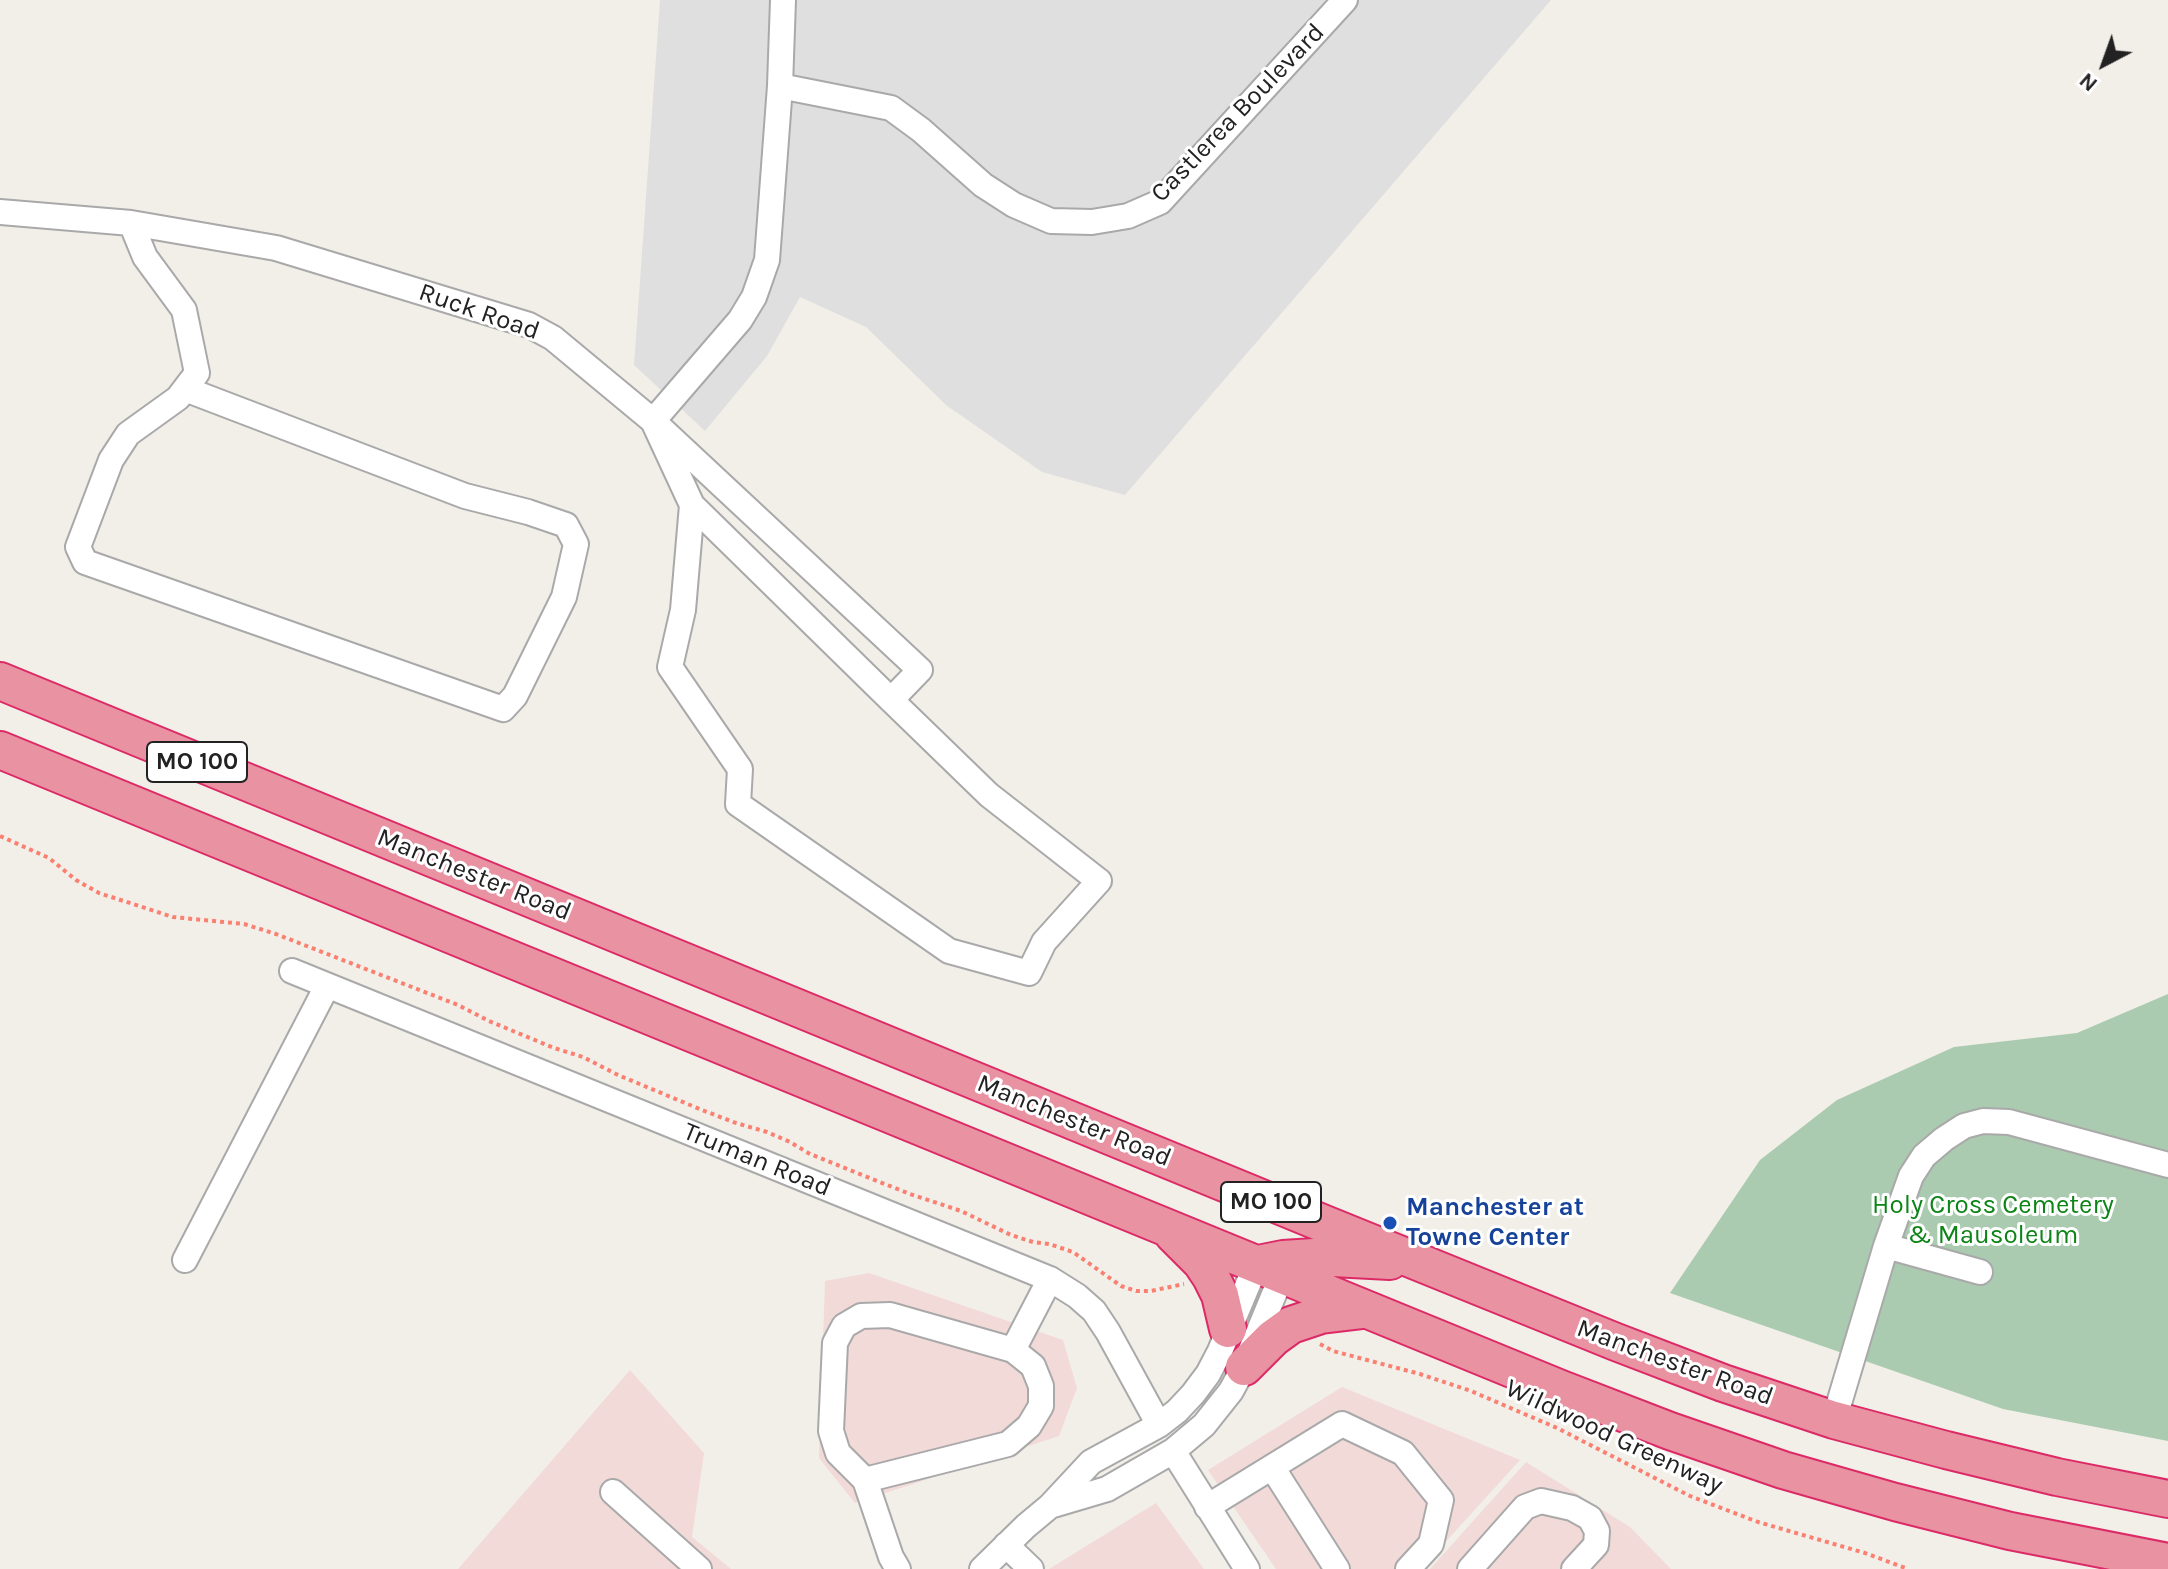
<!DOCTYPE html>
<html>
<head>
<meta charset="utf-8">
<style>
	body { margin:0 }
	#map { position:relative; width:2168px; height:1569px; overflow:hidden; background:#f2efe9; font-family:Karla,sans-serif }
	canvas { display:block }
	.north { position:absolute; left:2064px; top:24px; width:80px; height:80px; -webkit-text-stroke:6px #fff; paint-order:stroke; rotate:221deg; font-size:22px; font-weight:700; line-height:32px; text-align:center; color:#222 }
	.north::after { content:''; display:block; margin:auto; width:28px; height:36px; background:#222; clip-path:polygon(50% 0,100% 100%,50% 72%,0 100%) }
</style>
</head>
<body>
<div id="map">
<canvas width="2168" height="1569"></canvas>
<div class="north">N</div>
</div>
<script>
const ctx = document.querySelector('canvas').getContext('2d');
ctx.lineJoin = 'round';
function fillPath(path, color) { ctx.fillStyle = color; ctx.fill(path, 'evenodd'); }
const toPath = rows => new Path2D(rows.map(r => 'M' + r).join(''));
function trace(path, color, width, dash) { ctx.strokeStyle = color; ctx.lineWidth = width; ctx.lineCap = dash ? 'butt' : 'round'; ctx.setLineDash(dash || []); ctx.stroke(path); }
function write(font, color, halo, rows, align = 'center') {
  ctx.font = font + ' Karla,sans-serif'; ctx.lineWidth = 6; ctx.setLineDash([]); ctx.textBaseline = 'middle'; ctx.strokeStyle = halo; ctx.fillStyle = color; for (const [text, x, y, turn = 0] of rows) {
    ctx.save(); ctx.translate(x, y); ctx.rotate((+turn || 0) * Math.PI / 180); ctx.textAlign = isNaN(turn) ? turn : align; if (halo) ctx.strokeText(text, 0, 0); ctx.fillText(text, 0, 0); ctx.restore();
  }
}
fillPath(toPath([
	[660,0,1551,0,1125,495,1042,472,946,405,866,327,800,297,767,356,705,431,634,365]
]), '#e0dfdf');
fillPath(toPath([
	[869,1273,1063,1340,1077,1388,1059,1436,855,1503,819,1458,825,1281],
	[630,1370,704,1453,692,1537,731,1569,458,1569],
	[1342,1387,1520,1460,1421,1569,1276,1569,1208,1470],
	[1526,1462,1630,1527,1671,1569,1430,1569],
	[1156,1503,1204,1569,1049,1569]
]), '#f2dad9');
fillPath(toPath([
	[2168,994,2168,1441,2003,1409,1670,1293,1760,1160,1837,1100,1954,1047,2077,1033]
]), '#aacbaf');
const minor = toPath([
	[780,86,891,108,921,130,983,185,1014,205,1051,221,1092,222,1128,216,1160,202,1345,0],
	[0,212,131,223,276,248,529,325,553,338,653,421,920,670,891,700,692,505,683,610,670,667,740,769,738,804,949,951,1029,973,1044,942,1099,881,989,795,891,700],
	[131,223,145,257,184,310,197,373,178,398,128,434,111,460,78,547,85,562,503,709,515,696,564,597,576,544,566,525,528,512,465,496,185,389],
	[692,505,653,421,740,320,754,297,767,260,780,86,783,0],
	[292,971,1050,1279,1077,1296,1094,1311,1108,1332,1159,1425],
	[1886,1246,1980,1272],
	[185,1260,327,986],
	[1013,1350,1050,1279],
	[1834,1420,1886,1246,1911,1176,1924,1156,1944,1139,1964,1126,1983,1121,2009,1122,2168,1165],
	[1173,1451,1247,1569],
	[1272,1467,1337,1569],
	[865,1480,1008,1444,1029,1426,1041,1406,1041,1386,1033,1366,1013,1350,890,1315,861,1316,844,1326,835,1343,831,1431,838,1453,865,1480,891,1557,898,1569],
	[613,1492,699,1569],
	[1053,1505,1107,1489,1173,1451,1204,1425,1231,1391,1244,1367,1282,1275],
	[1207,1507,1342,1424,1403,1453,1441,1500,1431,1544,1408,1569],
	[1006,1545,1031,1569],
	[982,1569,1026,1526,1050,1506,1091,1462,1159,1425,1177,1411,1193,1394,1208,1374,1220,1351,1256,1265],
	[1470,1569,1525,1507,1541,1501,1572,1508,1590,1518,1597,1531,1596,1545,1574,1569]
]);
const highway = toPath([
	[0,681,1327,1225,1616,1342,1723,1383,1834,1420,1946,1450,2057,1477,2168,1499],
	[0,750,1561,1389,1670,1431,1783,1470,1895,1502,2010,1531,2168,1562],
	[1173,1234,1201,1262,1211,1277,1220,1295,1228,1329],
	[1258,1264,1283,1259,1314,1257,1390,1261],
	[1244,1367,1273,1338,1291,1325,1321,1315,1363,1310]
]);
trace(minor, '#a9a9a9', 28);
trace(highway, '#dc2a67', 40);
trace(toPath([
	[0,836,49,858,76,880,99,893,173,917,244,924,276,934,458,1005,489,1021,554,1048,583,1057,618,1075,702,1110,736,1123,767,1132,790,1142,810,1154,857,1173,910,1194,961,1211,1011,1235,1033,1242,1049,1244,1073,1252,1121,1286,1136,1291,1151,1291,1184,1284],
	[1320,1344,1333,1351,1420,1374,1471,1391,1557,1428,1690,1496,1758,1522,1865,1553,1908,1569]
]), '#fa8072', 4, [4, 4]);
trace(minor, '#fff', 24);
trace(highway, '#e892a2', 36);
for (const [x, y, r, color] of [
	[1390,1223,8,"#1a4fb4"]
]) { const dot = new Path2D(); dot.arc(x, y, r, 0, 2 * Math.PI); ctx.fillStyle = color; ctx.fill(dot); trace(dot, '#fff', 3); }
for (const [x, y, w] of [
	[197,762,100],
	[1271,1202,100]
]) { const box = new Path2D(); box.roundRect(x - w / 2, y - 20, w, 40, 6); ctx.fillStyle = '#fff'; ctx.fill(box); trace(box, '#222', 2); }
write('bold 24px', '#222', null, [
	["MO 100",197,762],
	["MO 100",1271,1202]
]);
write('26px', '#222', '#fff', [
	["Castlerea Boulevard",1238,113,-46],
	["Ruck Road",479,312,19],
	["Manchester Road",474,875,22],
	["Manchester Road",1074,1121,22],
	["Truman Road",757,1160,22],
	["Manchester Road",1675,1363,20],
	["Wildwood Greenway",1614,1437,25]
]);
write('26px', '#0c8416', '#fff', [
	["Holy Cross Cemetery",1993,1206],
	["& Mausoleum",1993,1236]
]);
write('bold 26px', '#164399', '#fff', [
	["Manchester at",1406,1208],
	["Towne Center",1406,1238]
], 'left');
</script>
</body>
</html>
